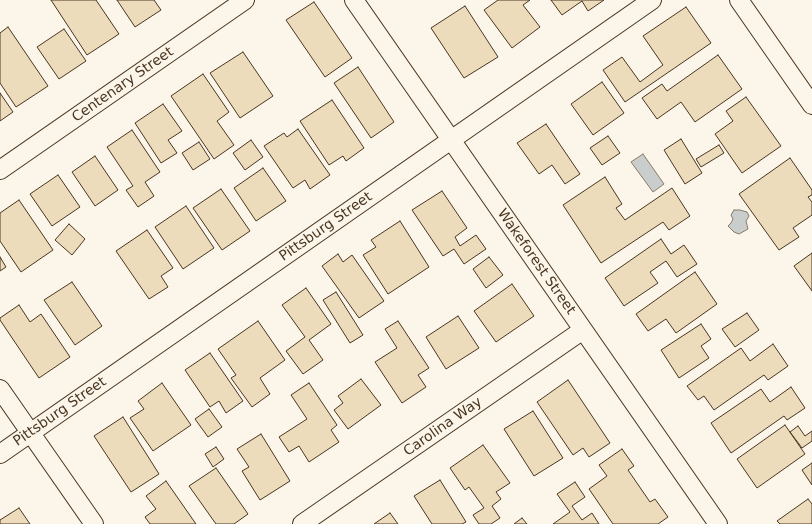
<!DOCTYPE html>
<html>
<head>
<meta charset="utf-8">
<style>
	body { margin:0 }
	canvas { display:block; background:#fbf6e9 }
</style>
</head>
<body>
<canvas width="812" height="524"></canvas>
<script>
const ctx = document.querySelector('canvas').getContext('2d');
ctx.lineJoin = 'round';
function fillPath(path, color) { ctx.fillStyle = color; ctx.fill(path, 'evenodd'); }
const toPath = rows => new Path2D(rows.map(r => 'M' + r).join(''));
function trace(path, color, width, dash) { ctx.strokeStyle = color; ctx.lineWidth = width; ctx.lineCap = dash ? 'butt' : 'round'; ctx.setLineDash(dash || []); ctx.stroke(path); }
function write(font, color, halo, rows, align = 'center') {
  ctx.font = font + ' "DejaVu Sans",sans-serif'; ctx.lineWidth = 3; ctx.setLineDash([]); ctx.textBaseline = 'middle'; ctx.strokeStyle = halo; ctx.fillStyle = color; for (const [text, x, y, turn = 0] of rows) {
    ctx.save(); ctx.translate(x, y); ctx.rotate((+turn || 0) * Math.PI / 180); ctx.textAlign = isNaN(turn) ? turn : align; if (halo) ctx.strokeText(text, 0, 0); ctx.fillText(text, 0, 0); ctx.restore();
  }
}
const water = toPath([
	[643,154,664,184,653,192,631,162,643,154],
	[734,210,740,210,747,212,749,216,746,221,748,229,739,234,734,232,728,226,731,223,733,219,731,215,734,210]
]);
fillPath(water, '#c9cecd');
trace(water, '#887966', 1);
const building = toPath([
	[51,0,96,0,119,34,87,55,51,0],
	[117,0,154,0,161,10,135,27,117,0],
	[498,0,530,0,523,5,540,27,512,48,484,10,498,0],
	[551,0,604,0,588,11,582,1,562,15,551,0],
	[314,2,352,58,325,77,286,20,314,2],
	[465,6,498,57,464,78,431,28,465,6],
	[686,7,711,43,625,102,603,70,622,57,640,82,663,65,643,36,686,7],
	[8,27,48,86,16,107,0,83,0,33,8,27],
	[64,29,86,61,59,79,37,47,64,29],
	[243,52,273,96,240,118,210,73,243,52],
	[718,55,742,89,695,122,681,102,657,119,642,98,662,84,667,91,718,55],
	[358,67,394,122,371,138,334,83,358,67],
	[203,74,229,112,217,121,234,145,214,159,171,96,203,74],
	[602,82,624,113,593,135,571,104,602,82],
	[0,93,13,112,0,121,0,93],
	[746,97,781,146,742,173,715,134,733,121,726,111,746,97],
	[332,100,364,148,346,161,343,156,329,165,300,121,332,100],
	[163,104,182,131,168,140,177,153,161,163,135,123,163,104],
	[546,124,580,174,565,184,552,165,539,174,517,143,546,124],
	[298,129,330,175,310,189,305,180,293,188,264,146,284,133,287,137,298,129],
	[132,130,160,172,145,182,154,196,138,207,126,190,133,186,107,147,132,130],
	[608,136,620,153,602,165,590,148,608,136],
	[681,139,702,173,685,184,664,150,681,139],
	[251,140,263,157,245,170,233,153,251,140],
	[199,142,210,159,193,170,182,153,199,142],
	[719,145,724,153,701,167,696,159,719,145],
	[95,156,118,190,95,206,72,172,95,156],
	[790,158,812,190,812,195,808,197,812,202,812,215,793,228,799,237,779,250,739,194,790,158],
	[263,168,286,201,256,221,234,188,263,168],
	[58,175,80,207,52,226,30,194,58,175],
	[605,177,622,204,616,208,625,220,672,188,690,216,669,230,663,222,601,263,563,205,605,177],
	[221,189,250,231,222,250,193,208,221,189],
	[442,191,467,228,455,237,460,246,476,235,486,249,464,264,454,249,443,256,412,210,442,191],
	[19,200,53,250,21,272,0,241,0,213,19,200],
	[186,206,214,248,183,269,155,227,186,206],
	[400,221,429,267,388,294,363,255,376,247,371,240,400,221],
	[69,224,85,239,72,255,55,240,69,224],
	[147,230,173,268,161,276,168,287,149,299,116,251,147,230],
	[661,239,671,254,684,245,697,264,677,277,666,261,650,272,658,283,624,306,605,278,661,239],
	[812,253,812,291,794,266,812,253],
	[338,254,343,262,352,255,384,301,359,318,322,266,338,254],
	[0,257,6,267,0,271,0,257],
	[489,257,503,275,486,288,473,269,489,257],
	[695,272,717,304,676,333,666,319,648,331,636,314,695,272],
	[72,282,102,326,75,345,44,300,72,282],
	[512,284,534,316,496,342,474,311,512,284],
	[306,288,331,324,309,340,323,360,303,374,286,351,305,337,282,305,306,288],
	[336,292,363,335,350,343,323,300,336,292],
	[19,305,30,322,41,314,70,357,39,378,0,320,0,318,19,305],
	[747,313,759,330,735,347,722,329,747,313],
	[458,316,479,348,446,369,426,337,458,316],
	[258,321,285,360,260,378,270,394,252,407,231,378,236,375,218,349,258,321],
	[398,321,429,368,418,375,426,387,402,403,375,362,397,348,385,329,398,321],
	[701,324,711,339,701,346,709,358,679,378,661,350,701,324],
	[773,344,788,366,768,380,764,375,714,410,704,396,698,400,687,386,741,348,750,361,773,344],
	[210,353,243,401,226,413,219,401,210,407,185,370,210,353],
	[361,379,381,405,348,429,334,410,343,403,338,396,361,379],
	[568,380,610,443,589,457,583,448,573,455,537,402,568,380],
	[162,383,191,425,153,451,130,418,144,409,138,401,162,383],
	[309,383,337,425,331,430,339,442,309,462,299,446,289,452,279,437,307,419,291,395,309,383],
	[791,387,805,408,787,420,784,416,731,453,711,423,761,389,770,402,791,387],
	[209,409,222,427,208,437,195,419,209,409],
	[533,411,563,458,534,476,504,429,533,411],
	[123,417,159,474,131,492,94,436,123,417],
	[785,425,805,454,757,488,737,459,785,425],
	[798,426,805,436,812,431,812,441,802,448,790,432,798,426],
	[261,434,290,481,260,500,242,471,249,467,237,449,261,434],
	[483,445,510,483,496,492,501,499,492,506,500,518,491,524,479,524,473,515,484,508,469,487,465,490,450,468,483,445],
	[216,447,224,459,213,467,205,454,216,447],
	[622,449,634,466,628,470,650,502,655,499,668,517,658,524,613,524,589,489,607,476,599,465,622,449],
	[812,463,812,485,802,470,812,463],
	[216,468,248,514,234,524,216,524,189,486,216,468],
	[440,480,466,522,462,524,432,524,414,496,440,480],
	[166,481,196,524,150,524,145,517,156,509,146,496,166,481],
	[575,482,585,497,572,506,582,520,592,513,599,524,553,524,570,512,557,494,575,482],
	[808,499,812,504,812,524,780,524,777,521,808,499],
	[19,508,30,524,0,524,0,520,19,508],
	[390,513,398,524,374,524,390,513],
	[522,518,527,524,514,524,522,518]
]);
fillPath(building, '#ecdcbc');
trace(building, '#4a3520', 1);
const street = toPath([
	[354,0,718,524],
	[739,0,812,105],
	[0,170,245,0],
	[0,389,94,524],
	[0,454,652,0],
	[302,524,583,330]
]);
trace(street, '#4a3520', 20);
trace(street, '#fbf6e9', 18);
write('14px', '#4a3520', '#fbf6e9', [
	["Centenary Street",123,85,-35],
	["Pittsburg Street",326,227,-35],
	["Wakeforest Street",536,262,55],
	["Pittsburg Street",60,412,-35],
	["Carolina Way",443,427,-35]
]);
</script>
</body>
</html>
